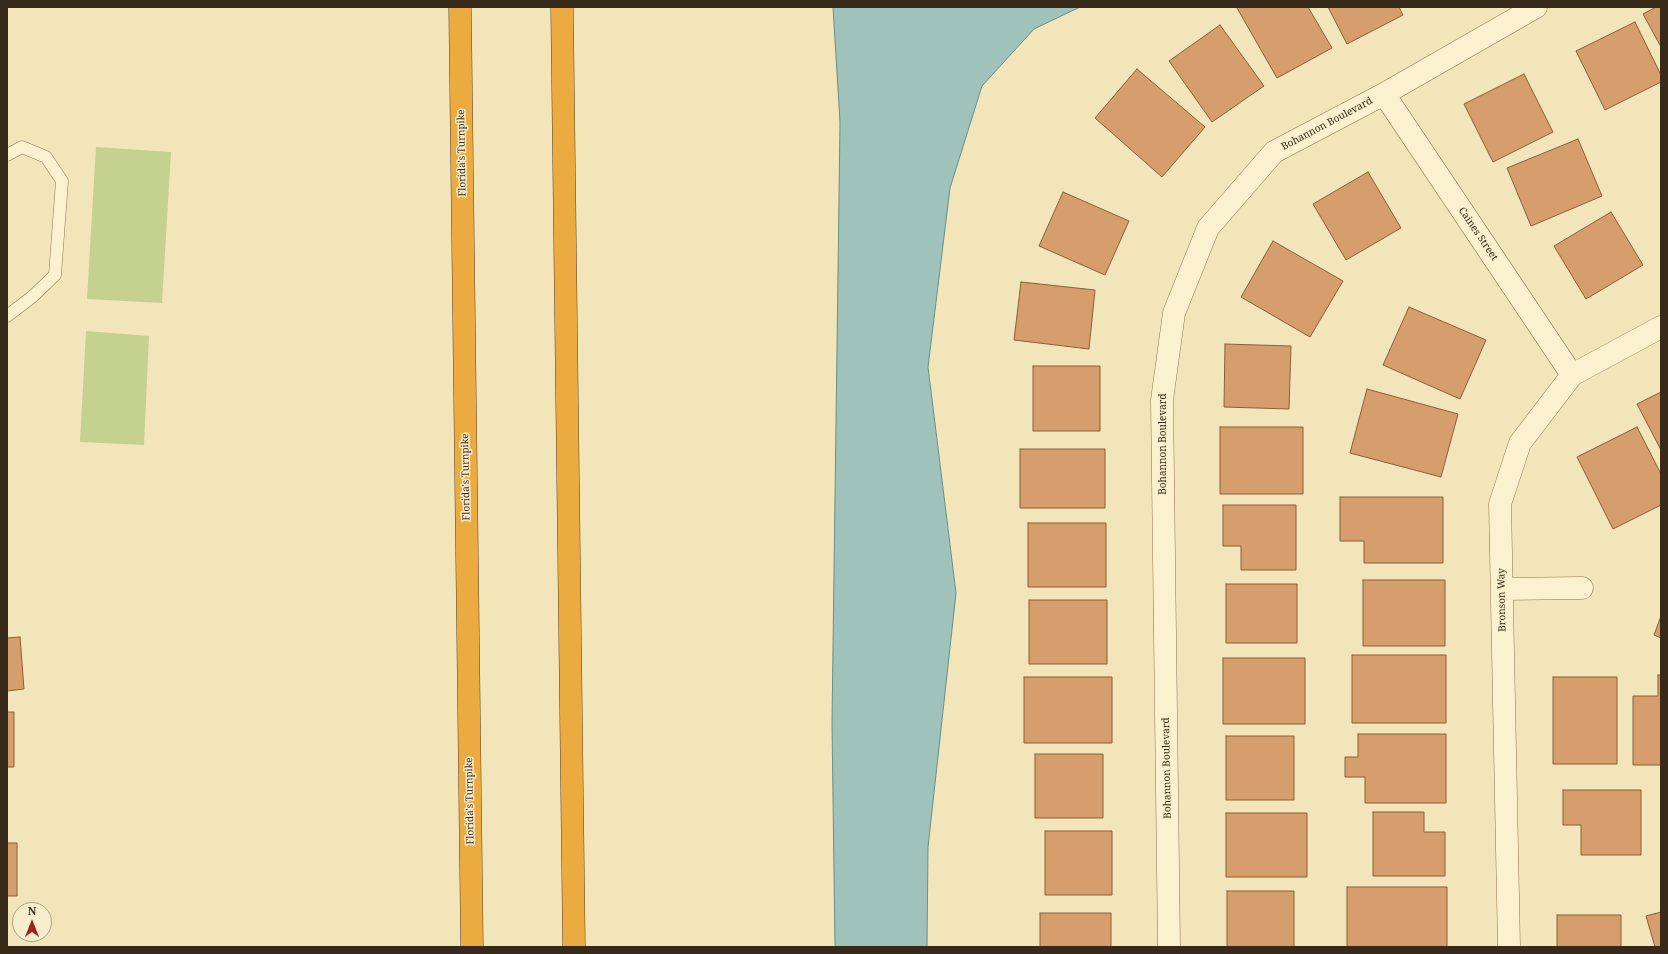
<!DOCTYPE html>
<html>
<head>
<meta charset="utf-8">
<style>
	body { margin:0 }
	#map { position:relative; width:1668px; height:954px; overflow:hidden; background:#f2e5ba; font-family:"Noto Serif",serif }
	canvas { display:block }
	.frame { position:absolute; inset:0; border:8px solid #382a1a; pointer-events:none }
	.north { position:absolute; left:12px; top:902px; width:40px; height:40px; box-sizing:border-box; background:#f9eecb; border:1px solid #aca084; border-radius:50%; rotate:0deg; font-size:11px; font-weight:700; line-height:16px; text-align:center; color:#382a1a }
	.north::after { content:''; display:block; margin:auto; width:14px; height:18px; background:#a0241d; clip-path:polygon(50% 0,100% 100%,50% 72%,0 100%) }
</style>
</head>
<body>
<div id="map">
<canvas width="1668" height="954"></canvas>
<div class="frame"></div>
<div class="north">N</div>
</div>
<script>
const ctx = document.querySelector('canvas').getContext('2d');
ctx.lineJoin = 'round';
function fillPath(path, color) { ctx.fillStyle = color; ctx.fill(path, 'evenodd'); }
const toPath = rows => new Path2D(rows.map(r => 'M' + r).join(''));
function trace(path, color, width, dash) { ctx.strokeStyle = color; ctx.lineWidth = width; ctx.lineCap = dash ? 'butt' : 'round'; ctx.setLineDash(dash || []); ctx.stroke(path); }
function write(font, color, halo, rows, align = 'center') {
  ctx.font = font + ' "Noto Serif",serif'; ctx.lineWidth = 3; ctx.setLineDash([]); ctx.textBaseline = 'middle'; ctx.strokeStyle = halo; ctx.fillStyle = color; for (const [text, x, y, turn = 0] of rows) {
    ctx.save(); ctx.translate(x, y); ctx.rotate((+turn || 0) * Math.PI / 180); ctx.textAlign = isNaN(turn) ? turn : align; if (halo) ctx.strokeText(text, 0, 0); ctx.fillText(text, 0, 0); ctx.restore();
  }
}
fillPath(toPath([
	[96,147,171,152,162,303,87,299],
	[86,331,149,336,144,445,80,442]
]), '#c5d18e');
const water = toPath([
	[833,7,1080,7,1034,29,982,86,950,188,928,367,956,593,928,847,927,947,835,947,832,723,840,122,833,7]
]);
fillPath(water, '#9fc2ba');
trace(water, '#669088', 1);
const building = toPath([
	[1239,7,1308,7,1332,48,1277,78,1237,8,1239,7],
	[1328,7,1399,7,1403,15,1347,44,1328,7],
	[1656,7,1661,7,1661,47,1643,14,1656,7],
	[1635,22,1661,75,1661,82,1605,110,1576,51,1635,22],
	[1220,25,1264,86,1212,122,1169,61,1220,25],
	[1137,69,1205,127,1162,177,1095,118,1137,69],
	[1524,74,1553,132,1493,162,1464,104,1524,74],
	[1578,139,1602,196,1531,226,1507,168,1578,139],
	[1368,172,1401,228,1346,260,1313,204,1368,172],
	[1063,192,1129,221,1105,275,1039,246,1063,192],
	[1611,212,1643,265,1586,299,1554,246,1611,212],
	[1273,241,1343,281,1310,337,1241,297,1273,241],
	[1021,282,1095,290,1089,349,1014,340,1021,282],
	[1409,307,1486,340,1460,399,1383,365,1409,307],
	[1225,344,1291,346,1289,409,1224,407,1225,344],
	[1033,366,1100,366,1100,431,1033,431,1033,366],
	[1367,389,1458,414,1441,477,1350,453,1367,389],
	[1661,392,1661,450,1637,404,1661,392],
	[1220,427,1303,427,1303,494,1220,494,1220,427],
	[1637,427,1661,474,1661,505,1613,529,1577,457,1637,427],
	[1020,449,1105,449,1105,508,1020,508,1020,449],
	[1340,497,1443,497,1443,563,1364,563,1364,541,1340,541,1340,497],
	[1223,505,1296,505,1296,570,1241,570,1241,546,1223,546,1223,505],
	[1028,523,1106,523,1106,587,1028,587,1028,523],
	[1363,580,1445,580,1445,646,1363,646,1363,580],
	[1226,584,1297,584,1297,643,1226,643,1226,584],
	[1029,600,1107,600,1107,664,1029,664,1029,600],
	[1661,616,1661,638,1654,635,1661,616],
	[20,637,24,689,7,691,7,638,20,637],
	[1352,655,1446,655,1446,723,1352,723,1352,655],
	[1223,658,1305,658,1305,724,1223,724,1223,658],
	[1658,675,1661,675,1661,765,1633,765,1633,696,1658,696,1658,675],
	[1024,677,1112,677,1112,743,1024,743,1024,677],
	[1553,677,1617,677,1617,764,1553,764,1553,677],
	[7,712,14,712,14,767,7,767,7,712],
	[1358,734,1446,734,1446,803,1365,803,1365,777,1345,777,1345,757,1358,757,1358,734],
	[1226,736,1294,736,1294,800,1226,800,1226,736],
	[1035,754,1103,754,1103,818,1035,818,1035,754],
	[1563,790,1641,790,1641,855,1581,855,1581,825,1563,825,1563,790],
	[1373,812,1424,812,1424,832,1445,832,1445,876,1373,876,1373,812],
	[1226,813,1307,813,1307,877,1226,877,1226,813],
	[1045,831,1112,831,1112,895,1045,895,1045,831],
	[7,843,17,843,17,896,7,896,7,843],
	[1347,887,1447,887,1447,947,1347,947,1347,887],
	[1227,891,1294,891,1294,947,1227,947,1227,891],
	[1661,912,1661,947,1655,947,1646,916,1661,912],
	[1040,913,1111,913,1111,947,1040,947,1040,913],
	[1557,915,1621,915,1621,947,1557,947,1557,915]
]);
fillPath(building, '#d59e6c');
trace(building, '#8c5e36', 1);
const lane = toPath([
	[7,155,22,147,46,157,62,181,55,275,32,297,7,316]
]);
const street = toPath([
	[1384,94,1572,375],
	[1502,589,1582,588],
	[1169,947,1162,400,1174,313,1208,228,1274,152,1384,94,1536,7],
	[1509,947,1500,504,1520,443,1572,375,1661,327]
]);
const highway = toPath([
	[460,7,472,947],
	[562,7,574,947]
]);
trace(lane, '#8b7453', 13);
trace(street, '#8b7453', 23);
trace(highway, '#574128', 23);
trace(lane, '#fcf1ce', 12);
trace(street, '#fcf1ce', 22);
trace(highway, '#ecab40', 22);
write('10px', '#382a1a', '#f9eecb', [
	["Bohannon Boulevard",1327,124,-28],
	["Florida's Turnpike",462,153,-91],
	["Caines Street",1478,234,56],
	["Bohannon Boulevard",1163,444,-90],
	["Florida's Turnpike",466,477,-91],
	["Bronson Way",1502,600,-91],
	["Bohannon Boulevard",1167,768,-91],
	["Florida's Turnpike",470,801,-91]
]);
</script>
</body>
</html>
